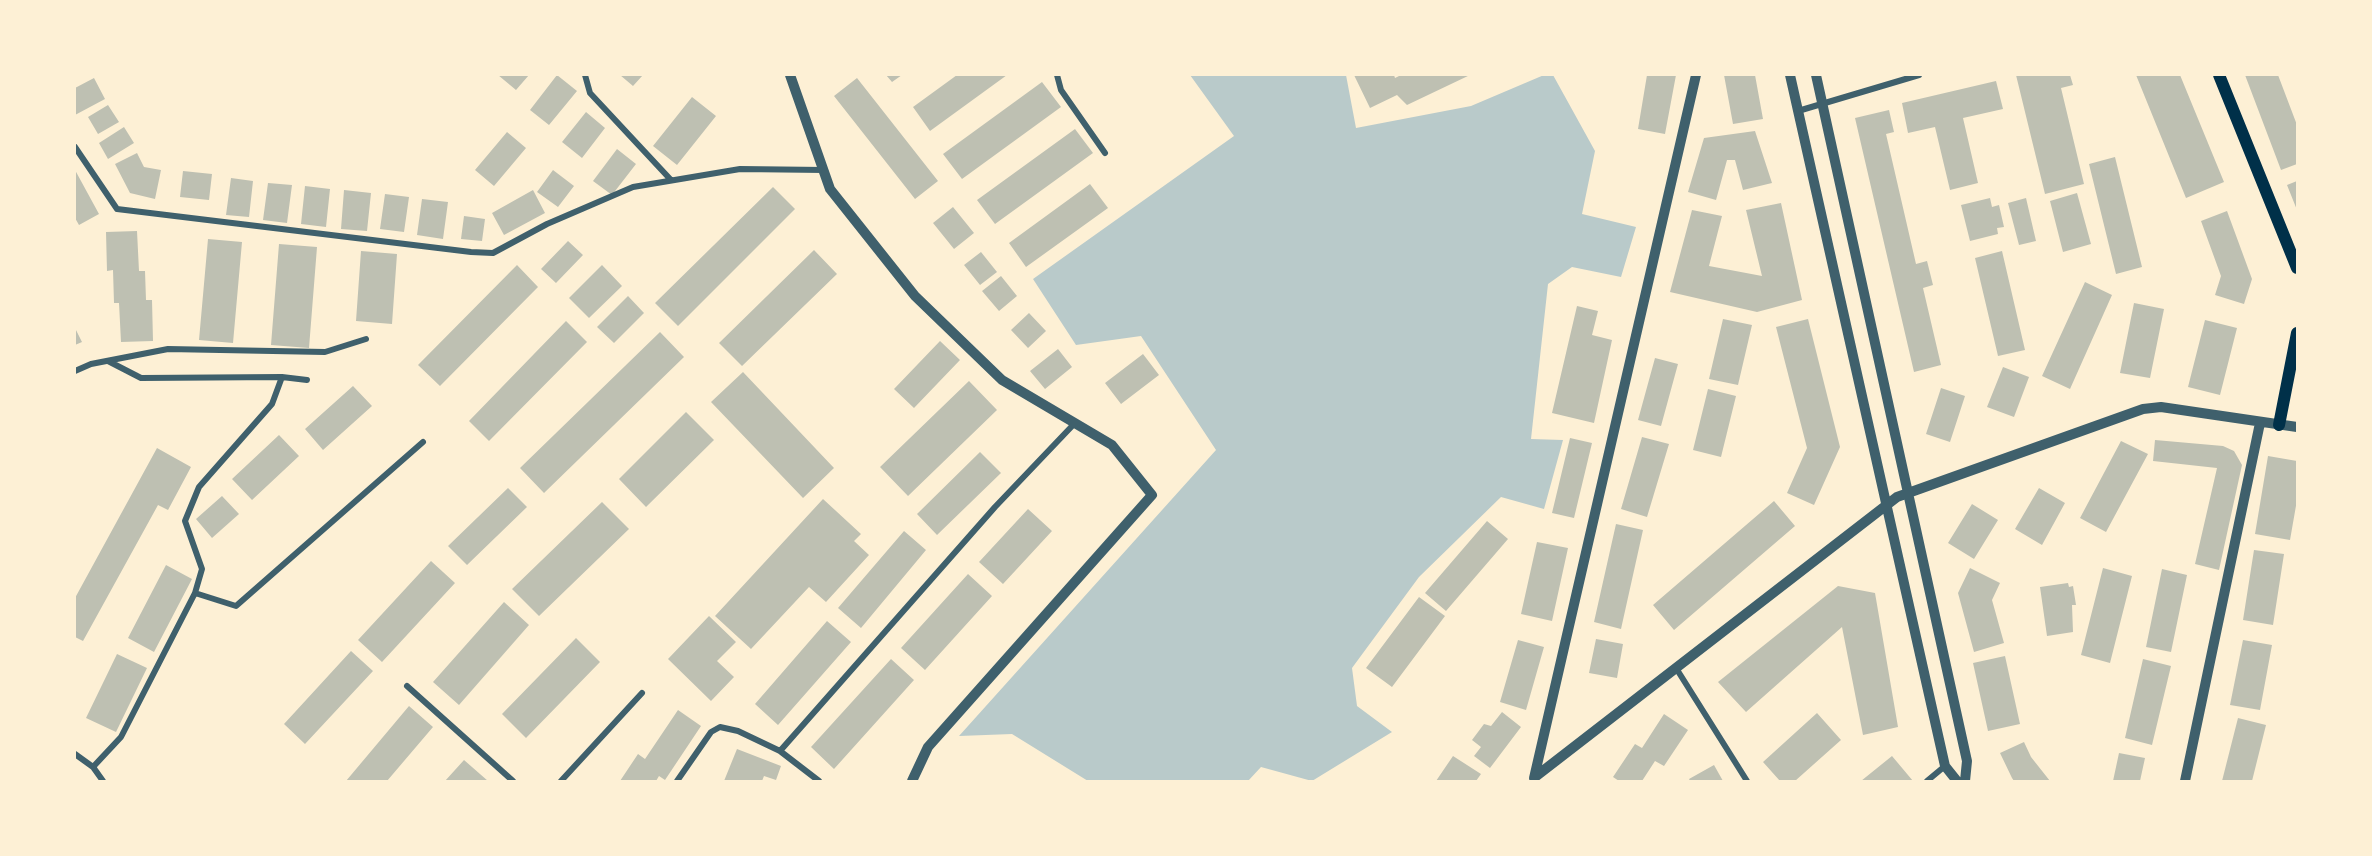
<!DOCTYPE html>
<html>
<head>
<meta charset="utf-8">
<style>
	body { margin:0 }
	#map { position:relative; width:2372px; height:856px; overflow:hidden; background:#fdf0d5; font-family:Jost,sans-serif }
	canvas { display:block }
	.frame { position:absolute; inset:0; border:76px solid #fdf0d5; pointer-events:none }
</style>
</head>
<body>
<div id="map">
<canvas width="2372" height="856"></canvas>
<div class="frame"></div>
</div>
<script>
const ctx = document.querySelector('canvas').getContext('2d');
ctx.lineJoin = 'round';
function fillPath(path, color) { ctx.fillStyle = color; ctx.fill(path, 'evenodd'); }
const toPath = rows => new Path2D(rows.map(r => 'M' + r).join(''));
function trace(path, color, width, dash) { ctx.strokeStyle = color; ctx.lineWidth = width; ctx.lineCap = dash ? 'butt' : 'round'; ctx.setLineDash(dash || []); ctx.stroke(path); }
fillPath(toPath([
	[1190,75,1346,75,1356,128,1471,106,1544,75,1553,75,1595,151,1582,214,1636,227,1621,277,1572,267,1548,284,1531,439,1563,440,1544,509,1501,497,1419,577,1352,668,1357,706,1392,732,1312,781,1261,767,1248,781,1088,781,1012,734,959,736,1216,450,1141,336,1076,345,1033,279,1234,136]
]), '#b9caca');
fillPath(toPath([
	[498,75,529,75,516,90],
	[557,75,577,91,549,125,530,110],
	[620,75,643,75,633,86],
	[886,75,902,75,892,82],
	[957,75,1007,75,930,131,913,107],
	[1354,75,1394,75,1395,78,1401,75,1470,75,1407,105,1397,95,1370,108],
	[1647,75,1676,75,1665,134,1638,129],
	[1724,75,1755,75,1763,119,1733,124],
	[2016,75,2070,75,2073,85,2061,88,2084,184,2045,194],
	[2136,75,2180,75,2224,182,2186,198],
	[2245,75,2278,75,2297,125,2297,164,2281,170],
	[94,78,105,99,75,115,75,88],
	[857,78,938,181,915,199,834,96],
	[1996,81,2003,109,1963,118,1978,183,1950,190,1935,127,1908,133,1902,103],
	[1042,82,1061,107,962,179,943,154],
	[692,97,716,116,677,165,653,146],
	[108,105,119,122,98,134,88,117],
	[1889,110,1894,132,1886,134,1916,264,1927,261,1933,285,1923,288,1941,365,1914,372,1855,118],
	[586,112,605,128,582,158,562,142],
	[124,127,134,143,108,159,99,143],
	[1075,129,1093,153,995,224,977,200],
	[1755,131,1772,183,1743,190,1735,160,1727,160,1716,200,1688,192,1704,138],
	[507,132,526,148,494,186,475,170],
	[617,149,636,164,612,195,593,181],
	[137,153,144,167,161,170,155,199,130,193,115,164],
	[2115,157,2142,267,2116,274,2089,164],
	[75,170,99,214,79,225,75,218],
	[553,170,574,186,558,207,537,192],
	[183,171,212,174,209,200,180,197],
	[231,178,253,181,249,217,226,215],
	[2297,181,2297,210,2287,185],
	[268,183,292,185,287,223,263,220],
	[1090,184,1108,208,1026,267,1009,243],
	[305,186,330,189,326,227,301,224],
	[773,187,795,209,678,326,655,303],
	[344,190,371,193,367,231,341,229],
	[533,190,545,213,504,235,492,213],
	[2077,193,2091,244,2063,252,2050,201],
	[385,194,409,197,404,232,380,229],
	[1990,198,1992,207,1999,205,2004,227,1997,228,1998,234,1970,241,1961,205],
	[2026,198,2036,241,2019,245,2008,203],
	[422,199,448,202,443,239,417,235],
	[1781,203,1802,300,1757,312,1670,292,1692,210,1722,216,1709,266,1762,276,1746,210],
	[953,207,974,233,954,249,933,223],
	[2227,211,2252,279,2244,304,2215,295,2221,276,2201,221],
	[464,216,485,219,482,241,461,239],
	[137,231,139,271,145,271,146,300,152,300,153,341,121,342,119,303,114,303,113,270,107,271,106,232],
	[208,239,242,242,233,343,199,340],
	[568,241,583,255,556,283,541,269],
	[279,244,317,247,309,348,271,345],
	[814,250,837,274,742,366,719,343],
	[361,251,397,254,392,324,356,321],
	[2002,251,2025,350,1998,356,1975,258],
	[981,252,997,272,980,285,964,265],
	[517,265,538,287,440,386,418,365],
	[602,265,622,286,589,318,569,298],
	[1001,276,1017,296,999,311,982,291],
	[2085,282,2112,295,2070,389,2042,376],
	[628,296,644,313,614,343,597,327],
	[2134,303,2164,309,2150,378,2120,373],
	[1577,306,1598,311,1592,335,1612,340,1594,423,1552,413],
	[1029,313,1046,331,1028,348,1011,330],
	[1723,319,1752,325,1738,385,1709,379],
	[1808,319,1840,447,1814,505,1787,493,1807,448,1776,327],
	[2205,320,2237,328,2220,395,2188,387],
	[566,321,587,342,489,441,469,421],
	[75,328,82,342,75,345],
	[660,332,684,357,544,493,520,468],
	[940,341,960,360,914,408,894,389],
	[1058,349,1072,367,1045,389,1030,371],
	[1143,354,1159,375,1121,404,1105,383],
	[1655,358,1678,364,1661,426,1638,420],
	[2003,367,2029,377,2014,417,1987,407],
	[743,372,834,468,803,498,711,402],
	[969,381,997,410,908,496,880,467],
	[353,386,372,406,323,450,305,429],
	[1941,388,1965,396,1950,442,1926,434],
	[1708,389,1736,396,1721,457,1693,450],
	[686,412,714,440,646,507,619,479],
	[279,435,299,456,252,500,232,479],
	[1642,437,1669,444,1647,517,1621,509],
	[1570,438,1592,443,1574,518,1552,513],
	[2155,440,2223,446,2234,451,2242,465,2219,570,2195,564,2217,468,2153,461],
	[2121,441,2148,454,2106,532,2080,518],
	[157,448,191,467,168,510,158,505,83,641,75,637,75,598],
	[980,452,1001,473,937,535,917,514],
	[2268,456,2297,461,2297,500,2290,540,2255,534],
	[508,488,527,507,467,565,448,546],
	[2039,488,2065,503,2042,545,2015,529],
	[222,496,239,514,212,538,196,519],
	[823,499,861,534,854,541,869,555,826,602,809,587,751,649,715,616],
	[1774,501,1795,526,1674,630,1653,605],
	[602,502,629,529,539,616,512,589],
	[1972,504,1998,520,1974,559,1948,543],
	[1028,509,1052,531,1003,584,979,562],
	[1487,521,1508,539,1446,611,1425,593],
	[1616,524,1643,530,1621,629,1594,622],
	[904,531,926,550,861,628,838,608],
	[1537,542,1568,548,1552,621,1521,614],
	[2254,550,2284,554,2273,625,2243,620],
	[431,561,455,583,382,662,358,640],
	[166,565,192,579,154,652,128,638],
	[1970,568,2000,583,1992,600,2004,643,1974,652,1958,593],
	[2103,568,2132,576,2110,663,2081,655],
	[2162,569,2187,575,2171,652,2146,647],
	[968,574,992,596,925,670,901,648],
	[2068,583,2069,587,2073,586,2076,605,2072,605,2073,632,2047,636,2040,587],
	[1838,586,1875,593,1898,727,1863,735,1842,627,1746,712,1718,682],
	[1419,597,1445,616,1392,687,1366,668],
	[504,602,529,625,459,705,433,682],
	[709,616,736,642,717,661,734,677,711,701,668,659],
	[827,621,851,642,778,725,755,704],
	[576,638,600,662,526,738,502,714],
	[1596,639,1623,644,1617,678,1589,673],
	[1518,640,1544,647,1526,710,1500,702],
	[2243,640,2272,645,2260,710,2230,705],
	[351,651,373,671,305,744,284,724],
	[117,654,147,668,116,732,86,718],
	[2005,656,2020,724,1988,731,1973,663],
	[891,659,914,680,834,769,811,747],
	[2143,659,2171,666,2152,745,2125,738],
	[409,706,433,727,387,781,346,781],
	[678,710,701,726,665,780,659,776,656,781,620,781,638,754,645,759],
	[1502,712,1521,727,1490,768,1474,756,1481,747,1472,740,1484,724,1491,726],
	[1817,713,1841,740,1795,781,1780,781,1763,762],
	[1664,714,1688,730,1664,766,1655,761,1642,781,1619,781,1613,777,1635,744,1642,748],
	[2238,718,2266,725,2252,781,2222,781],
	[2024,742,2031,757,2050,781,2014,781,2012,778,2000,753],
	[737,749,781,766,776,780,764,776,762,781,724,781],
	[2119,753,2145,758,2140,781,2113,781],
	[1453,756,1481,774,1476,781,1436,781],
	[1892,756,1913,781,1861,781],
	[464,760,488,781,445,781],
	[1714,765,1723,781,1690,781,1689,779]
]), '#bec0b2');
trace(toPath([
	[585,75,590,93,671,180],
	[1057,75,1061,90,1105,153],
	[1798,111,1919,75],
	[75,147,117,209,471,252,493,253,547,224,633,187,740,169,824,170],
	[108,361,141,378,282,377,307,380],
	[75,371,91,364,168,349,325,352,366,339],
	[195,593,236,606,423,442],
	[1676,668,1747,781],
	[407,686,513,781],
	[780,751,995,507,1074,424],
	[75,754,93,767,103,781],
	[93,767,121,737,195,593,202,569,185,521,199,487,272,404,282,377],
	[561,781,642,693],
	[677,781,711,732,720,727,738,731,780,751,819,781],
	[1927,781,1945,766]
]), '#3f606c', 6);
trace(toPath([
	[790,75,830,189,915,296,1002,380,1112,445,1152,495,928,747,912,781],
	[1790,75,1945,766,1957,781],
	[1816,75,1967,761,1965,781],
	[1535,777,1897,497,2143,409,2161,407,2297,427],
	[1534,778,1696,75],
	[2185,781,2260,423]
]), '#3f606c', 10);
trace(toPath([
	[2219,75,2297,268],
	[2279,425,2297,333]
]), '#003049', 12);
</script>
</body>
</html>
